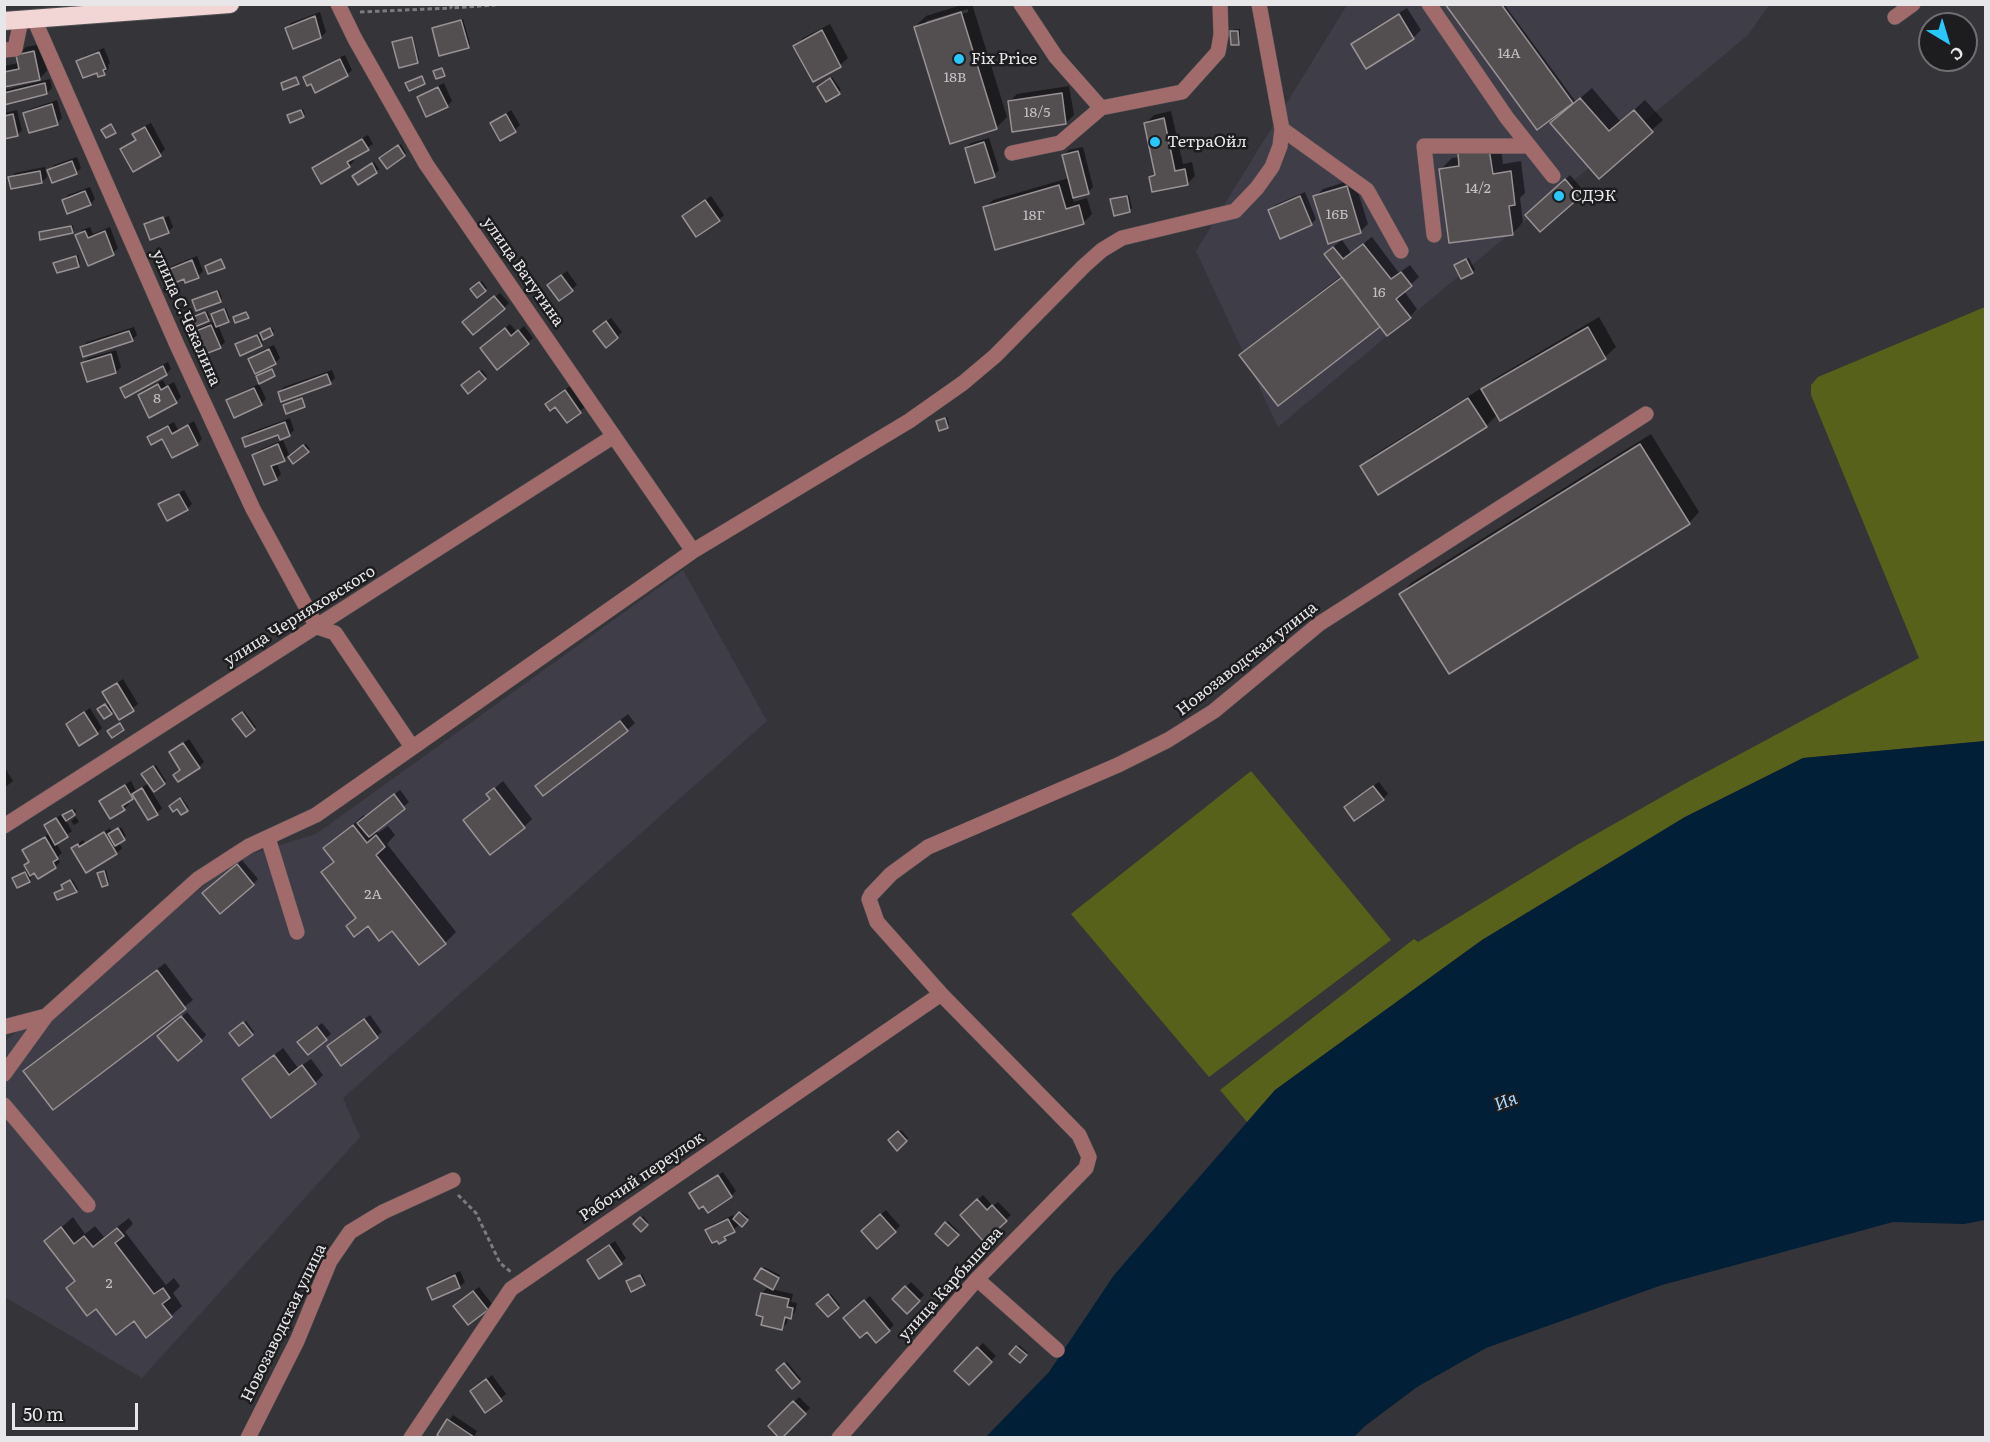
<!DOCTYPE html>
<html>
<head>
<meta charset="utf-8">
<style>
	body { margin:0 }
	#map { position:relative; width:1990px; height:1442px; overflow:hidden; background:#353539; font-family:Literata,serif }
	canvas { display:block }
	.frame { position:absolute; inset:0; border:6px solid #e7e7ea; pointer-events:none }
	.north { position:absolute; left:1918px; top:12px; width:60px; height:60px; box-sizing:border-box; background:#1d1c1e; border:2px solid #6e6d70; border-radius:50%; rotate:142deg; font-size:16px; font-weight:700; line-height:24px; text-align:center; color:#e7e7ea }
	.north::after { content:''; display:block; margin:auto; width:21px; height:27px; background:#28c8ff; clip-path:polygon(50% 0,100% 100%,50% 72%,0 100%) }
	.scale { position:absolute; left:12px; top:1403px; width:126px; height:27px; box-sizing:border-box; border:3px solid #e7e7ea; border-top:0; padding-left:8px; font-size:18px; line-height:21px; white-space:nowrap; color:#e7e7ea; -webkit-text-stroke:4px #1d1c1e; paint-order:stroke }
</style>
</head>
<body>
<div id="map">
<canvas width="1990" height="1442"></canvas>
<div class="frame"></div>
<div class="north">С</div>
<div class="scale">50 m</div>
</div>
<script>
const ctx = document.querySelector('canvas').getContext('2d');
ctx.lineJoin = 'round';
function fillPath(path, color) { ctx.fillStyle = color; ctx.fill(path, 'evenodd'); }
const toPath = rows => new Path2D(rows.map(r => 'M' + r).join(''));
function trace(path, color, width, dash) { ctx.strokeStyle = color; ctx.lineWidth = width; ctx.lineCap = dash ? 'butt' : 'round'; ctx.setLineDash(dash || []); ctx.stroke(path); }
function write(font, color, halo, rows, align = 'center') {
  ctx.font = font + ' Literata,serif'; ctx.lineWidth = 5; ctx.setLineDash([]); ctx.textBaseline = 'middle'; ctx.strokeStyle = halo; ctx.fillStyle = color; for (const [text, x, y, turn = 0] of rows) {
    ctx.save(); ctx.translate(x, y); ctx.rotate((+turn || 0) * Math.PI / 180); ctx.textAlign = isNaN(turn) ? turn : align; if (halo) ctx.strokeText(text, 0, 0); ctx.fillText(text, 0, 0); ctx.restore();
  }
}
fillPath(toPath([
	[1347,5,1769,5,1748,35,1278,427,1196,251],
	[683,570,767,721,343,1098,360,1137,142,1378,5,1297,5,1041,241,857,316,834]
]), '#3f3d48');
fillPath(toPath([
	[1985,307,1985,741,1803,758,1685,817,1482,940,1275,1090,1247,1122,1220,1090,1414,939,1418,942,1577,845,1688,782,1919,658,1811,395,1811,385,1818,377],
	[1251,771,1391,940,1209,1077,1071,914]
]), '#58611a');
fillPath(toPath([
	[1985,741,1985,1220,1964,1224,1893,1222,1662,1285,1486,1348,1417,1387,1365,1426,1354,1437,985,1438,1049,1372,1114,1275,1275,1090,1482,940,1685,817,1803,758]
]), '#011f37');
fillPath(toPath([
	[965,4,972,4,1007,117,996,128,915,27,926,16],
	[968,9,968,12,926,25,926,21],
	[1447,4,1504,4,1576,102,1592,88,1621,122,1645,100,1663,120,1599,177,1571,103],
	[1407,8,1421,30,1413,38,1353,44,1361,36],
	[320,12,326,32,321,37,286,28,291,23],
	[463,19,470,44,468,46,433,28],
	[830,24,848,58,840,65,813,80,795,46,803,38],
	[1234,29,1240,29,1240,41,1238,43,1232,32],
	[413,36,419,60,417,62,394,42],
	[42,44,47,71,39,79,4,85,4,66,19,63,18,55,26,47],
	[104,48,110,63,108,65,109,68,104,73,78,62,83,57],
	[345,55,352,70,347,75,312,82,304,78,309,73],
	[832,77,841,90,839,92,820,85],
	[50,79,52,88,47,93,4,104,4,90],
	[444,83,452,101,447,106,419,98,424,93],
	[1069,86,1074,115,1066,123,1009,102,1017,94],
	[57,100,62,118,57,123,25,114,30,109],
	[303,109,305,114,303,116,288,115],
	[17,110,22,130,17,135,4,138,4,113],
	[511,110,520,125,515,130,492,124],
	[1171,111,1183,164,1192,162,1195,176,1187,184,1150,177,1156,171,1146,123,1154,115],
	[151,123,165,149,160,154,133,170,122,149,136,139,134,134,139,129],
	[368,135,373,144,352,158,354,161,349,166,314,168,319,163],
	[989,138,999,170,994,175,966,148,971,143],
	[1500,139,1503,164,1521,161,1525,193,1520,198,1523,222,1513,233,1441,169,1452,158,1460,157],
	[401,144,406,153,387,167,383,156],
	[1083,147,1093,187,1088,192,1072,196,1074,202,1087,198,1092,214,1084,222,996,248,985,208,993,200,1069,178,1064,155,1069,150],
	[77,157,81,168,76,173,49,170,54,165],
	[374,162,379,169,358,183,356,174],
	[45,167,47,177,42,182,10,178,15,173],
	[1570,175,1584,191,1540,230,1532,210],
	[1354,179,1368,224,1360,232,1315,197,1323,189],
	[90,187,95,199,90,204,63,200,68,195],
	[1305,192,1316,219,1311,224,1270,210,1275,205],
	[1129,195,1132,208,1130,210,1112,200],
	[711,196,724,215,719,220,684,216],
	[169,216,173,227,168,232,145,224,149,220,149,223],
	[73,225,74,230,72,232,40,233,43,231],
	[90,227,93,234,110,227,118,248,113,253,77,235,82,230],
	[1372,237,1399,273,1410,265,1419,277,1404,291,1417,309,1410,317,1381,325,1279,404,1241,355,1252,345,1342,275,1326,254,1334,246,1342,240,1351,253],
	[78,255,80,263,78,266,55,263],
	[197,256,203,271,198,276,185,278,167,271,172,266],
	[1469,258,1475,270,1461,277,1458,263],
	[567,271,577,285,559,299,554,281],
	[482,281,487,288,477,296,472,289],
	[219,290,222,298,220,300,194,301],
	[500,293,509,303,504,308,469,317],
	[226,308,230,319,218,325,225,342,220,347,193,333,198,328,216,321,213,314],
	[207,311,210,318,208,320,190,319],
	[1599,317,1616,347,1605,357,1501,419,1498,414,1486,426,1362,466,1372,456,1480,389,1481,391,1494,379],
	[611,318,622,332,617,337,600,326],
	[510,324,517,332,524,326,533,338,528,343,487,343],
	[134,327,137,335,132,340,82,347,87,342],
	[272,328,274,332,261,339,263,343,261,345,239,343,259,334,260,335],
	[274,345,280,358,275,363,250,359,255,354],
	[116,350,121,367,116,372,83,363,88,358],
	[168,362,171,369,166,374,122,388,127,383],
	[332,370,335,378,330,383,279,392,284,387],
	[482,370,487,376,485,378,465,383],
	[163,380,166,386,174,382,181,397,176,402,139,395,144,390],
	[259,384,266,399,261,404,228,401,233,396],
	[570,386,585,407,567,421,552,400],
	[947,417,949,424,947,427,938,421],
	[290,418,294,430,289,435,279,433,244,438,249,433],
	[194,421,202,439,197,444,173,456,163,437,149,437,154,432,174,422,178,430],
	[1651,434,1699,512,1689,523,1401,594,1411,583],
	[283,440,290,457,306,444,310,449,293,462,288,455,284,459,276,462,281,474,276,479,254,455,259,450],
	[184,490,192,504,187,509,160,505,165,500],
	[123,679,138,704,120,718,115,709,111,713,101,707,110,702,104,692],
	[90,708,102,728,97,733,68,724],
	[244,711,256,727,254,729,236,717],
	[628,714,635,723,627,730,537,786],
	[189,739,204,762,199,767,181,769,171,752],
	[156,765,166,781,164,783,148,786,162,808,157,813,135,796,128,801,129,804,124,809,101,801,106,796,131,781,136,791,149,783,145,772],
	[5,768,13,781,4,788,4,769],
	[503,781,532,819,524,827,488,794],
	[1379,782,1388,794,1383,799,1351,802],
	[400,790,409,802,376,830,378,833,388,826,395,835,387,844,456,932,445,943,368,924,348,926,357,916,322,872,334,861,325,848,364,815,366,817],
	[182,798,189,808,182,813,173,804],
	[75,809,76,812,65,819,72,831,56,843,62,853,57,857,60,862,55,867,35,871,29,874,31,879,29,881,14,878,28,870,30,861,24,850,50,833,46,825,62,814,63,817],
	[76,817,79,822,74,825,71,821],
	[121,827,126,836,118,842,122,848,117,853,87,871,73,848,83,840,85,843,110,828,112,832],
	[242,860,258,879,253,884,209,888],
	[106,870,109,882,107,884,99,873],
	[72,879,78,889,76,891,58,892,65,888,65,883],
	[165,963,193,1000,53,1108,25,1071,33,1064],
	[187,1012,206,1035,201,1040,164,1031],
	[370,1015,382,1032,342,1064,334,1042],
	[246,1021,254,1032,240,1044,231,1033],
	[322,1023,331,1034,308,1053,304,1038],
	[283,1048,298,1068,311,1059,323,1075,315,1083,244,1079],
	[901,1130,908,1138,897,1149,890,1140],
	[723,1172,736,1191,731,1196,696,1189],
	[983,1195,993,1206,998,1202,1011,1215,984,1240,962,1215],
	[886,1210,900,1226,895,1231,868,1226],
	[742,1212,749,1217,742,1225,736,1220,739,1225,729,1233,730,1234,725,1239,707,1230,712,1225,733,1215,735,1219],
	[643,1216,648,1222,641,1230,635,1224],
	[73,1217,85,1234,95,1226,104,1237,129,1218,133,1224,125,1232,166,1285,174,1278,180,1286,173,1293,182,1306,171,1316,134,1319,76,1280,46,1241],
	[948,1221,959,1232,948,1244,937,1234],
	[615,1241,626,1258,621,1263,594,1256],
	[764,1267,780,1275,775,1286,762,1269],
	[460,1271,465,1282,459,1287,433,1298,429,1288,434,1283],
	[642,1274,646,1282,644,1284,630,1280],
	[911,1282,924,1295,907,1312,894,1299],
	[479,1287,492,1304,487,1309,460,1301],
	[767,1288,793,1294,791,1302,797,1303,795,1312,790,1317,788,1317,787,1323,782,1328,765,1316,762,1293],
	[831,1294,840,1305,828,1315,818,1304],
	[870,1296,894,1325,876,1341,850,1313],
	[983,1343,996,1356,969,1383,957,1371],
	[1019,1345,1028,1353,1020,1361,1011,1354],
	[787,1362,801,1379,792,1387,778,1370],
	[492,1375,506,1394,486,1410,477,1386],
	[799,1397,810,1408,780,1437,770,1426],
	[453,1415,477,1431,473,1438,439,1434]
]), '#0007');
const building = toPath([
	[1445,4,1501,4,1573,103,1537,130,1445,4],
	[961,12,997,129,950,144,914,27,961,12],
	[1399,14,1414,39,1366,69,1351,44,1399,14],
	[315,16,321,38,293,49,285,28,315,16],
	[461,20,469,48,439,56,432,28,461,20],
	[822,30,841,67,813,82,793,46,822,30],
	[1230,31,1238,31,1239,45,1231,45,1230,31],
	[412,37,418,63,399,68,392,42,412,37],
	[34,51,40,80,4,87,4,72,19,69,16,55,34,51],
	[99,52,106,69,103,70,105,75,98,77,97,73,83,78,76,61,99,52],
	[340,59,348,76,315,93,311,84,307,86,303,77,340,59],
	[442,68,445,76,436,79,433,71,442,68],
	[422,76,425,84,409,91,405,83,422,76],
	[296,77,299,84,283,90,281,83,296,77],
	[830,78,840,94,826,102,817,87,830,78],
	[45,83,47,94,4,105,4,93,45,83],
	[438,87,448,107,426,117,417,97,438,87],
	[1062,93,1066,124,1012,132,1008,101,1062,93],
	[1580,98,1609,131,1634,110,1653,132,1599,179,1550,123,1580,98],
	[52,104,58,125,29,133,23,113,52,104],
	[301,110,304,117,290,123,287,115,301,110],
	[13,114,18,136,4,139,4,116,13,114],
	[506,114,516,132,500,141,490,123,506,114],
	[1164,118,1175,171,1185,169,1188,185,1152,192,1149,177,1155,175,1144,123,1164,118],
	[111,124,116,133,106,138,101,130,111,124],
	[145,127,161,156,133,172,120,149,136,140,132,134,145,127],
	[362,139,369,150,347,162,350,167,321,184,312,168,362,139],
	[984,142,995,177,975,183,965,148,984,142],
	[398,145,405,156,387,169,379,158,398,145],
	[1489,149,1493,174,1511,171,1515,205,1509,206,1513,235,1449,243,1439,169,1459,166,1458,153,1489,149],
	[1078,151,1089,194,1073,198,1062,155,1078,151],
	[72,161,77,174,52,183,47,170,72,161],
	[372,163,377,173,358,185,352,176,372,163],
	[40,171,42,183,11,189,8,177,40,171],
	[1565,179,1580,197,1540,232,1525,215,1565,179],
	[1059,185,1066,209,1079,205,1084,224,995,250,983,207,1059,185],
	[1347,186,1361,233,1328,244,1313,196,1347,186],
	[85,191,91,205,67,214,62,200,85,191],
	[1127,196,1130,212,1114,216,1110,199,1127,196],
	[1300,196,1312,225,1280,239,1268,210,1300,196],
	[705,200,720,221,696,237,682,216,705,200],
	[163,217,169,233,150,240,144,224,163,217],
	[71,226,73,233,40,240,39,232,71,226],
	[85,231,88,238,105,231,114,255,88,266,75,235,85,231],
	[1363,244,1391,279,1401,272,1412,286,1396,299,1411,318,1387,336,1324,254,1333,247,1343,259,1363,244],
	[76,256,79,267,57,273,53,263,76,256],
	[221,259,225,268,208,274,205,266,221,259],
	[1466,259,1473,273,1461,279,1454,265,1466,259],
	[192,260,199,278,185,283,184,279,170,285,165,271,192,260],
	[561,275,573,291,559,301,547,285,561,275],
	[1342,277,1380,327,1278,406,1239,355,1342,277],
	[479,282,486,291,477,298,470,289,479,282],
	[217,291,221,302,196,311,192,300,217,291],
	[494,296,505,309,473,335,462,322,494,296],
	[224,309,229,322,216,327,211,314,224,309],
	[205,312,209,321,192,328,188,319,205,312],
	[246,312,249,318,235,323,233,317,246,312],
	[606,321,618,338,606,348,593,331,606,321],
	[211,325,221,348,200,356,191,333,211,325],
	[1588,327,1606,359,1500,421,1481,389,1588,327],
	[270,328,273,335,263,340,260,333,270,328],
	[505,328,511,336,518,330,529,344,497,370,480,348,505,328],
	[129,331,133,341,83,357,80,347,129,331],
	[257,335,262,346,240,356,235,344,257,335],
	[269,349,276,364,255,374,248,359,269,349],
	[111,354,116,373,87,382,81,363,111,354],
	[209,358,213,367,204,370,201,361,209,358],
	[163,366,167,375,125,398,120,388,163,366],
	[272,369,275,376,259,384,256,376,272,369],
	[479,371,486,379,468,394,461,385,479,371],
	[327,374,331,384,281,402,278,392,327,374],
	[158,384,161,390,168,386,177,403,149,418,138,395,158,384],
	[254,388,262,405,234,418,226,400,254,388],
	[565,390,581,413,567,423,555,407,550,411,545,404,565,390],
	[302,398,305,407,286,414,283,405,302,398],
	[1468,398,1487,427,1378,495,1360,466,1468,398],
	[945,418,948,428,939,431,936,421,945,418],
	[285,422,290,436,280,440,278,435,245,447,242,438,285,422],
	[188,425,198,445,172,458,162,439,151,445,147,437,168,426,172,434,188,425],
	[278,444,285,461,271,466,277,480,264,485,252,455,278,444],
	[1640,444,1690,524,1449,674,1399,594,1640,444],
	[303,445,309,452,293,464,288,457,303,445],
	[179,494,188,510,167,521,158,504,179,494],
	[117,683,134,711,119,720,102,692,117,683],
	[105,704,112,714,104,719,97,709,105,704],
	[84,712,98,734,79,746,66,724,84,712],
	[242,712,255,730,246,737,232,719,242,712],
	[620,721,628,731,543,796,535,786,620,721],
	[120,723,124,730,112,738,107,731,120,723],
	[183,743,200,768,178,782,173,775,180,770,169,752,183,743],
	[153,766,165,784,154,792,141,774,153,766],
	[125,785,133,799,122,806,125,810,110,819,99,801,125,785],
	[1373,786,1384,800,1354,821,1344,807,1373,786],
	[142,788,158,815,148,820,132,794,142,788],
	[494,788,525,828,490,855,463,820,490,799,486,794,494,788],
	[394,794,405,809,369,837,357,823,394,794],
	[180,798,188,811,181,815,177,809,173,812,169,806,180,798],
	[72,810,75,815,66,821,62,815,72,810],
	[56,818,68,837,55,845,44,825,56,818],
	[353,825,367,843,376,835,385,847,376,855,446,944,419,965,392,931,379,941,368,926,354,937,346,926,356,918,321,872,334,862,323,848,353,825],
	[118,828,125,840,115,846,108,834,118,828],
	[104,832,117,854,86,873,71,848,78,844,79,847,104,832],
	[45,837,58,859,53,862,56,868,38,879,34,873,30,876,24,865,29,862,22,850,45,837],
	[237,864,254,885,220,914,202,893,237,864],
	[104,871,108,885,102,887,97,873,104,871],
	[25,872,30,882,17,888,12,878,25,872],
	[70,880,77,892,57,900,54,893,63,889,61,885,70,880],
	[157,970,186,1009,53,1110,23,1071,157,970],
	[181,1016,202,1041,178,1061,157,1036,181,1016],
	[364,1019,378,1038,341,1066,327,1046,364,1019],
	[243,1022,253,1035,239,1046,229,1033,243,1022],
	[317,1027,327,1040,308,1055,297,1042,317,1027],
	[274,1055,289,1075,302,1065,316,1084,271,1118,242,1079,274,1055],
	[898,1131,907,1141,897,1151,888,1140,898,1131],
	[718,1175,732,1197,708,1213,703,1206,699,1209,689,1193,718,1175],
	[977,1199,987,1210,992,1205,1007,1221,984,1242,960,1215,977,1199],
	[739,1212,748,1220,742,1227,733,1219,739,1212],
	[880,1214,896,1232,877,1249,861,1231,880,1214],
	[640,1217,648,1225,641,1232,633,1224,640,1217],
	[728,1219,735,1232,724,1237,726,1240,719,1244,717,1241,712,1243,705,1230,728,1219],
	[945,1222,959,1235,948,1246,935,1234,945,1222],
	[61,1227,74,1244,84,1236,93,1247,117,1228,124,1236,115,1243,154,1294,163,1288,170,1298,162,1304,172,1317,146,1338,134,1321,116,1335,96,1309,87,1316,66,1288,75,1281,44,1241,61,1227],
	[609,1245,622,1264,599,1279,587,1260,609,1245],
	[761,1268,779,1278,773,1290,754,1279,761,1268],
	[455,1275,460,1288,432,1300,427,1288,455,1275],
	[640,1275,645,1285,631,1292,626,1281,640,1275],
	[905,1286,920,1301,907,1314,892,1299,905,1286],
	[473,1291,488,1310,468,1325,453,1306,473,1291],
	[761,1293,789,1299,787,1307,793,1308,791,1319,785,1317,782,1330,761,1325,763,1317,756,1315,761,1293],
	[828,1294,839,1308,828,1317,816,1304,828,1294],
	[864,1300,890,1331,876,1343,867,1332,860,1338,843,1318,864,1300],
	[1016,1346,1027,1355,1020,1363,1009,1354,1016,1346],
	[977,1347,992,1362,969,1385,954,1371,977,1347],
	[784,1363,800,1382,792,1389,776,1370,784,1363],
	[486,1379,502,1401,485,1413,470,1391,486,1379],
	[793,1401,806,1414,782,1438,779,1438,768,1426,793,1401],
	[447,1419,474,1437,473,1438,441,1438,437,1435,447,1419]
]);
fillPath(building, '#534e50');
trace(building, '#989294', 1.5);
const minor = toPath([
	[338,4,355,39,426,164,693,551],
	[1021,4,1056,57,1101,108,1182,92,1218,52,1221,35,1220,4],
	[1429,4,1507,118,1553,176],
	[1895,17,1913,4],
	[34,19,177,345,253,509,317,627],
	[4,50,15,49,21,20],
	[1282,129,1367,190,1401,251],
	[1012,153,1060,143,1101,108],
	[1434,235,1424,146,1529,146],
	[317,627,335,633,412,747],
	[4,826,614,436],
	[268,838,297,932],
	[4,1027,46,1016],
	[4,1074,46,1016,198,879,249,846,316,815,693,551,909,421,963,383,995,356,1084,266,1102,250,1122,238,1235,211,1257,188,1272,167,1280,146,1282,129,1259,4],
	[4,1105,88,1205],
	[977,1279,1057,1350],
	[248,1438,297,1341,330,1261,350,1232,383,1212,453,1180],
	[411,1438,511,1289,941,994],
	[839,1438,977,1279,1086,1168,1089,1157,1079,1135,941,994,877,922,869,899,871,895,891,874,928,847,1118,765,1168,740,1214,711,1319,624,1646,414]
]);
const highway = toPath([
	[4,21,230,4]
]);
trace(minor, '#515155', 16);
trace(highway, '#515155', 20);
trace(toPath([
	[451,4,451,8,508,4],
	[360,12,451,8],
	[458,1195,476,1213,500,1263,511,1272]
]), '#7c7c7f', 3, [4.5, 3]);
trace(minor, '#a26b6b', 15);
trace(highway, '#f2d6d5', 18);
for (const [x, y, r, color] of [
	[959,59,6,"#28c8ff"],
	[1155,142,6,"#28c8ff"],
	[1559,196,6,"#28c8ff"]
]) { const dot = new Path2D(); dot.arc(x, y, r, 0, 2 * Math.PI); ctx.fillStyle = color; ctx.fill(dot); trace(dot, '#1d1c1e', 2); }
write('14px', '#c2c1c4', null, [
	["14А",1509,54],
	["18В",955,78],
	["18/5",1037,113],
	["14/2",1478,189],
	["16Б",1337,215],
	["18Г",1034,216],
	["16",1379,293],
	["8",157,399],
	["2А",373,895],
	["2",109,1284]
]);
write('16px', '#e7e7ea', '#1d1c1e', [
	["Fix Price",971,59],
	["ТетраОйл",1167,142],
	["СДЭК",1571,196]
], 'left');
write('16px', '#e7e7ea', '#1d1c1e', [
	["улица Ватутина",523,272,55],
	["улица С.Чекалина",186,318,66],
	["улица Черняховского",300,616,-32],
	["Новозаводская улица",1247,659,-38],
	["Рабочий переулок",642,1177,-34],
	["улица Карбышева",951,1284,-48],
	["Новозаводская улица",284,1323,-64]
]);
write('italic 18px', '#a6d5fe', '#1d1c1e', [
	["Ия",1506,1102,-20]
]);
</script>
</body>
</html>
